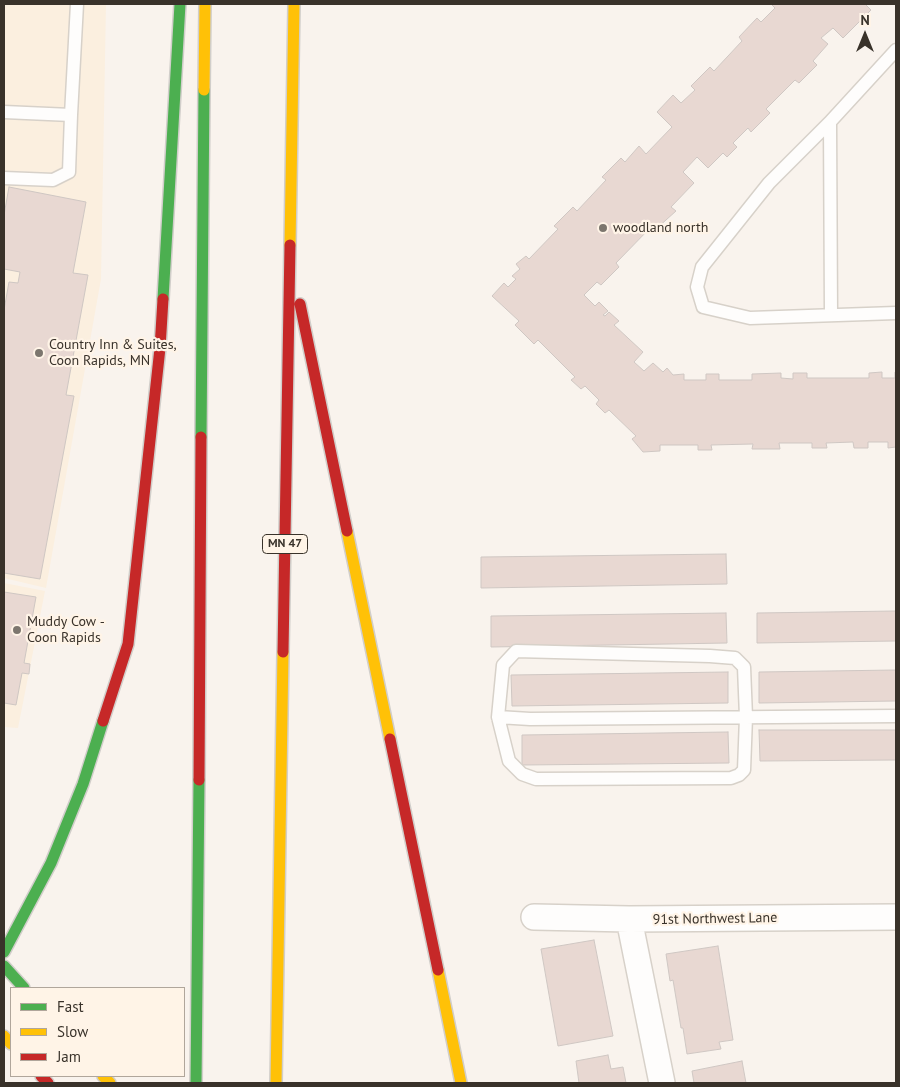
<!DOCTYPE html>
<html>
<head>
<meta charset="utf-8">
<style>
	body { margin:0 }
	#map { position:relative; width:900px; height:1087px; overflow:hidden; background:#f9f3ed; font-family:"PT Sans",sans-serif }
	canvas { display:block }
	.frame { position:absolute; inset:0; border:5px solid #39322a; pointer-events:none }
	.legend { position:absolute; left:10px; top:987px; width:175px; height:90px; box-sizing:border-box; background:#fff4e7; border:1px solid #b0a69b; margin:0; padding:6px 9px; list-style:none; font-size:15px; color:#39322a }
	.legend li { display:flex; align-items:center; gap:10px; height:25px }
	.legend b { width:25px; border:1px solid #b0a69b }
	.north { position:absolute; left:840px; top:10px; width:50px; height:50px; -webkit-text-stroke:4px #fff4e7; paint-order:stroke; rotate:0deg; font-size:14px; font-weight:700; line-height:20px; text-align:center; color:#39322a }
	.north::after { content:''; display:block; margin:auto; width:18px; height:22px; background:#39322a; clip-path:polygon(50% 0,100% 100%,50% 72%,0 100%) }
</style>
</head>
<body>
<div id="map">
<canvas width="900" height="1087"></canvas>
<div class="frame"></div>
<ul class="legend">
<li><b style="height:6px;background:#4caf50"></b>Fast</li>
<li><b style="height:6px;background:#ffc107"></b>Slow</li>
<li><b style="height:6px;background:#c62828"></b>Jam</li>
</ul>
<div class="north">N</div>
</div>
<script>
const ctx = document.querySelector('canvas').getContext('2d');
ctx.lineJoin = 'round';
function fillPath(path, color) { ctx.fillStyle = color; ctx.fill(path, 'evenodd'); }
const toPath = rows => new Path2D(rows.map(r => 'M' + r).join(''));
function trace(path, color, width, dash) { ctx.strokeStyle = color; ctx.lineWidth = width; ctx.lineCap = dash ? 'butt' : 'round'; ctx.setLineDash(dash || []); ctx.stroke(path); }
function write(font, color, halo, rows, align = 'center') {
  ctx.font = font + ' "PT Sans",sans-serif'; ctx.lineWidth = 4.5; ctx.setLineDash([]); ctx.textBaseline = 'middle'; ctx.strokeStyle = halo; ctx.fillStyle = color; for (const [text, x, y, turn = 0] of rows) {
    ctx.save(); ctx.translate(x, y); ctx.rotate((+turn || 0) * Math.PI / 180); ctx.textAlign = isNaN(turn) ? turn : align; if (halo) ctx.strokeText(text, 0, 0); ctx.fillText(text, 0, 0); ctx.restore();
  }
}
fillPath(toPath([
	[4,4,106,4,101,279,46,588,4,578],
	[4,583,45,591,18,728,4,727]
]), '#fbefdf');
const building = toPath([
	[771,4,865,4,871,10,843,38,833,28,821,38,828,44,813,61,817,65,799,83,795,80,766,109,770,113,751,132,748,128,733,143,737,147,727,157,723,153,708,168,697,157,683,172,694,183,671,207,676,211,656,229,652,226,616,263,619,267,601,285,597,282,584,295,595,306,599,302,608,311,603,315,605,316,609,312,619,321,614,325,643,352,634,362,644,371,653,363,663,372,667,368,673,375,684,374,684,380,706,380,706,374,719,374,719,380,752,380,752,374,781,373,781,378,793,379,793,373,807,373,807,378,869,378,869,373,882,372,882,378,895,378,895,372,896,372,896,447,888,448,888,442,868,442,868,448,854,448,853,442,826,443,827,448,812,448,812,443,779,443,780,449,752,449,753,444,711,445,712,450,698,450,698,445,660,445,660,451,643,452,632,439,636,436,609,410,605,413,596,404,599,400,585,386,581,389,571,380,575,377,538,340,534,344,515,325,519,321,492,296,504,283,508,287,516,279,512,276,520,269,516,264,526,256,529,259,558,229,554,226,573,207,577,211,606,180,602,177,621,158,625,162,639,146,646,154,672,127,657,112,673,95,681,103,695,90,691,86,710,67,714,71,742,41,739,37,757,18,761,22,775,8,771,4],
	[9,187,86,202,73,273,88,275,66,395,74,396,40,579,4,573,4,310,9,282,18,283,20,272,4,269,4,215,9,187],
	[726,554,727,584,481,588,481,557,726,554],
	[4,592,36,597,24,663,30,664,29,674,22,673,16,705,4,703,4,592],
	[896,611,896,641,757,643,757,613,896,611],
	[726,613,727,643,491,647,491,616,726,613],
	[896,670,896,701,759,703,759,672,896,670],
	[728,672,728,703,512,706,511,675,728,672],
	[759,730,896,730,896,760,760,761,759,730],
	[728,732,729,763,522,765,522,735,728,732],
	[594,940,613,1036,558,1046,541,949,594,940],
	[718,946,733,1040,719,1042,721,1049,687,1054,683,1028,681,1028,673,980,670,981,666,954,718,946],
	[608,1055,611,1069,623,1067,626,1083,579,1083,576,1061,608,1055],
	[742,1061,746,1083,694,1083,692,1071,742,1061]
]);
fillPath(building, '#e8d8d2');
trace(building, '#cfc7c3', 1);
const lane = toPath([
	[896,50,830,122,769,183,702,267,697,287,703,307,750,318,896,313],
	[4,112,71,115,69,172,53,180,4,178],
	[71,115,77,4],
	[830,122,831,315],
	[516,651,710,656,735,658,744,667,746,717,744,770,739,775,731,778,536,779,522,774,509,761,498,717,503,665,516,651],
	[498,717,530,719,896,716]
]);
const street = toPath([
	[534,917,629,919,896,917],
	[629,919,662,1083]
]);
const fast = toPath([
	[163,299,180,4],
	[201,437,204,90],
	[4,952,51,863,83,784,103,721],
	[4,966,24,988],
	[196,1083,199,780]
]);
const slow = toPath([
	[204,90,205,4],
	[290,245,294,4],
	[347,531,390,739],
	[438,970,461,1083],
	[4,1036,11,1044],
	[103,1076,110,1083],
	[276,1083,283,652]
]);
const jam = toPath([
	[300,304,347,531],
	[283,652,290,245],
	[103,721,128,644,160,348,163,299],
	[390,739,438,970],
	[199,780,201,437],
	[41,1076,48,1083]
]);
trace(lane, '#d7d1c9', 15);
trace(street, '#d7d1c9', 28);
trace(fast, '#d1ceca', 14);
trace(slow, '#d1ceca', 14);
trace(jam, '#d1ceca', 14);
trace(lane, '#fefdfc', 12);
trace(street, '#fefdfc', 25);
trace(fast, '#4caf50', 11);
trace(slow, '#ffc107', 11);
trace(jam, '#c62828', 11);
for (const [x, y, r, color] of [
	[603,228,5,"#7c766e"],
	[39,353,5,"#7c766e"],
	[17,630,5,"#7c766e"]
]) { const dot = new Path2D(); dot.arc(x, y, r, 0, 2 * Math.PI); ctx.fillStyle = color; ctx.fill(dot); trace(dot, '#fff4e7', 2); }
for (const [x, y, w] of [
	[285,544,45]
]) { const box = new Path2D(); box.roundRect(x - w / 2, y - 9.5, w, 19, 4); ctx.fillStyle = '#fff4e7'; ctx.fill(box); trace(box, '#39322a', 1); }
write('bold 12px', '#39322a', null, [
	["MN 47",285,544]
]);
write('14px', '#39322a', '#fff4e7', [
	["woodland north",613,228],
	["Country Inn & Suites,",49,345],
	["Coon Rapids, MN",49,361],
	["Muddy Cow -",27,622],
	["Coon Rapids",27,638]
], 'left');
write('14px', '#39322a', '#fff4e7', [
	["91st Northwest Lane",715,919,-1]
]);
</script>
</body>
</html>
